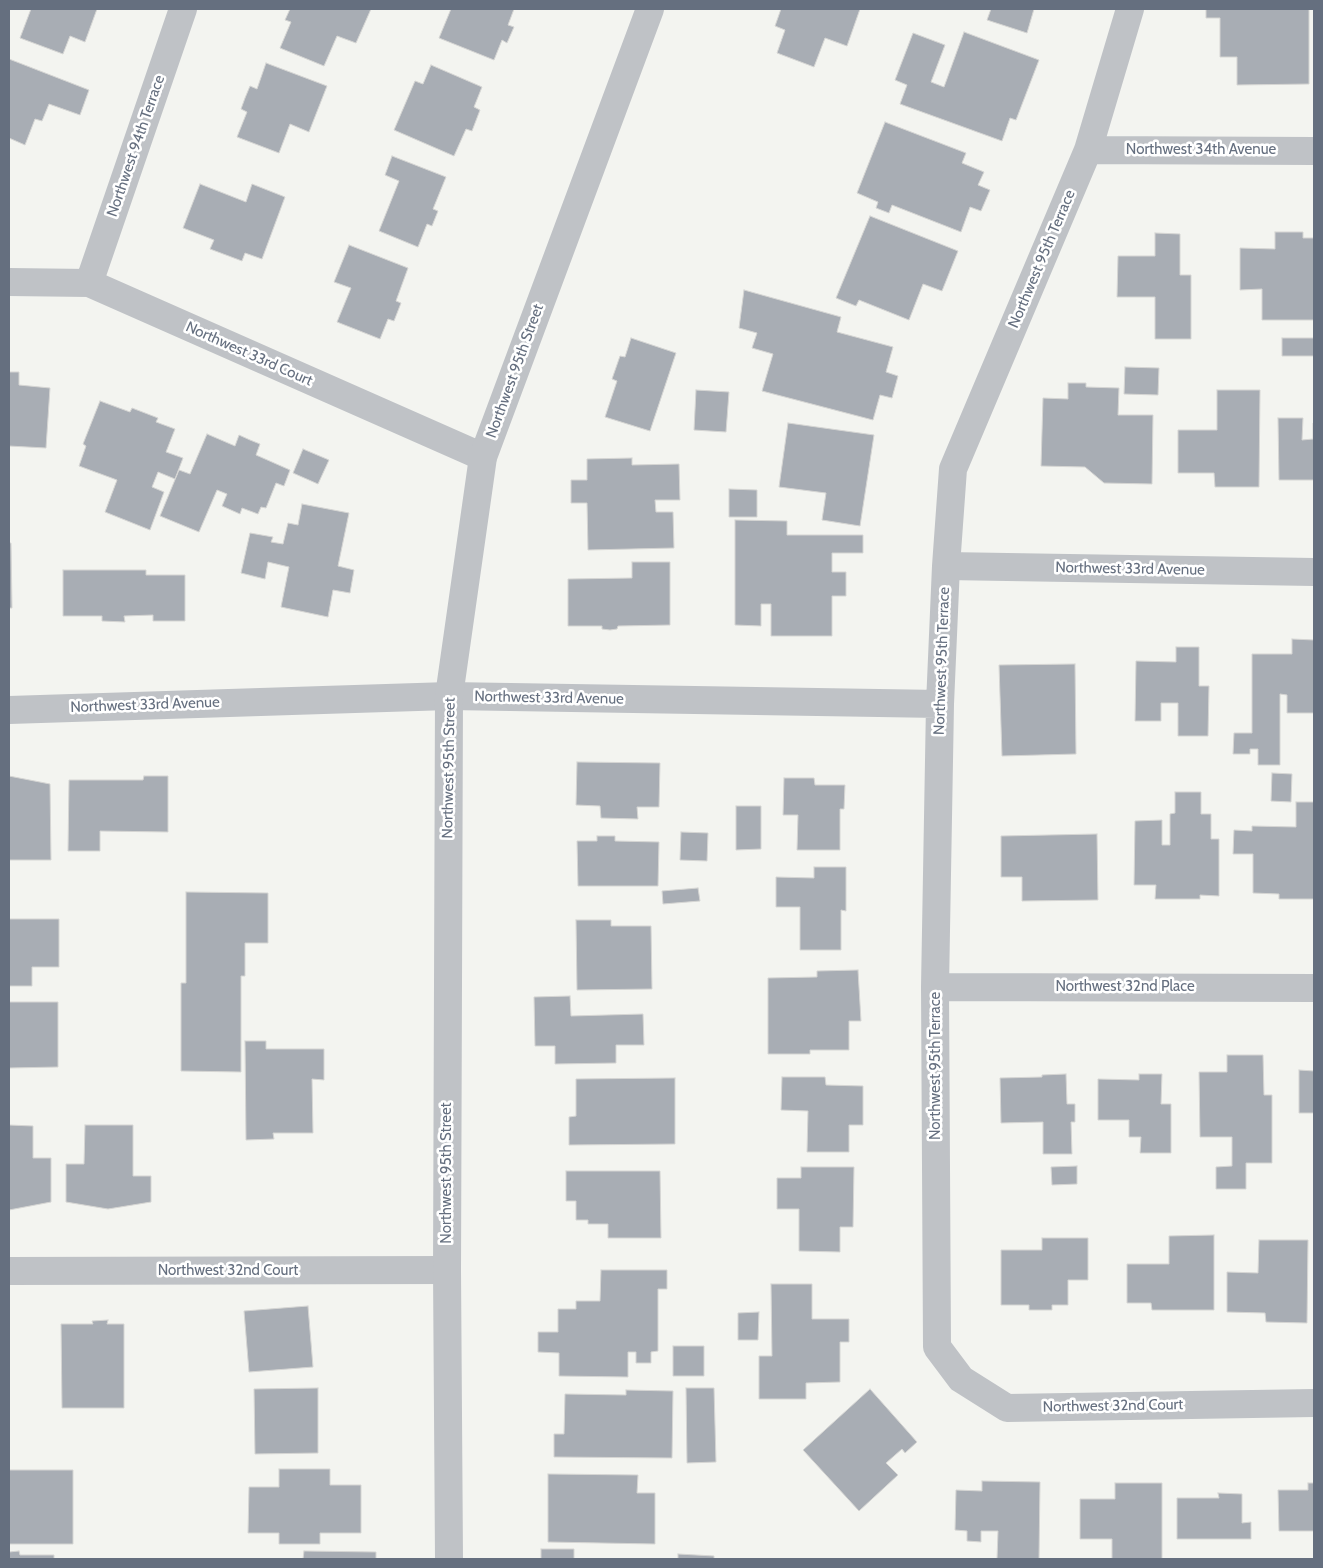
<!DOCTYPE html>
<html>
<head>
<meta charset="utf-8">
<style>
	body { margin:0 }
	#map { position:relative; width:1323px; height:1568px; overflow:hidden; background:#f3f4f0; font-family:Cabin,sans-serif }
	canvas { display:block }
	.frame { position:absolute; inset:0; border:10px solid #656f7f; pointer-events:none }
</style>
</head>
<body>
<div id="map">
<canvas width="1323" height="1568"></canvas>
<div class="frame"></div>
</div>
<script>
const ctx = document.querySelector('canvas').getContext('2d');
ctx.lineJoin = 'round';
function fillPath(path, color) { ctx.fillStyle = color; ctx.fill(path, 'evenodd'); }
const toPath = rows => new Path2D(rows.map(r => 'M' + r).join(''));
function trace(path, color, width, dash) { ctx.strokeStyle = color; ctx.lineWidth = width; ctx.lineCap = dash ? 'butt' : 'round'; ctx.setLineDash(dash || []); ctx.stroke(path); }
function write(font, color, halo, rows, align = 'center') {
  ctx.font = font + ' Cabin,sans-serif'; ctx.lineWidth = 5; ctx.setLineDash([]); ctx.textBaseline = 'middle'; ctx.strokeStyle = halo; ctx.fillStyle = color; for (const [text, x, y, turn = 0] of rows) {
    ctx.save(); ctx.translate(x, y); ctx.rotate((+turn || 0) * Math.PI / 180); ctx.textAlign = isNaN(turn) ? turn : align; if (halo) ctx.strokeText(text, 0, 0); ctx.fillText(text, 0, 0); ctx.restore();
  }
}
const building = toPath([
	[31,9,97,9,85,42,70,36,63,54,20,38,31,9],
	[290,9,371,9,356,43,337,36,324,66,280,48,291,22,285,20,290,9],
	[451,9,514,9,508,25,514,27,507,43,502,40,494,60,439,38,451,9],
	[781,9,860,9,847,46,825,38,814,67,777,53,785,30,775,26,781,9],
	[991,9,1034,9,1027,33,987,20,991,9],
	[1206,9,1309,9,1309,84,1237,85,1237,57,1220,57,1220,18,1206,18,1206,9],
	[964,32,1039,60,1016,120,1010,118,1002,141,900,104,907,85,895,80,913,33,945,45,931,82,944,87,964,32],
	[9,59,89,90,80,115,49,104,42,121,35,119,25,145,9,138,9,59],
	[266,63,327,86,309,132,290,124,279,153,237,137,247,112,241,109,245,98,250,86,257,89,266,63],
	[431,65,482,87,474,107,480,110,472,131,466,129,454,156,394,130,415,81,423,84,431,65],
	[885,122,966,153,962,163,984,172,978,185,990,190,981,211,970,207,961,232,892,205,889,213,876,208,878,202,857,193,885,122],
	[392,156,446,177,433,209,438,211,432,226,427,224,418,247,379,231,399,181,385,175,392,156],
	[200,184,246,202,252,184,285,197,262,259,245,253,242,261,210,249,214,240,183,228,200,184],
	[870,216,958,251,942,291,923,284,909,320,859,300,856,306,836,298,870,216],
	[1275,232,1303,232,1303,238,1314,238,1314,320,1262,320,1262,289,1240,290,1240,248,1275,249,1275,232],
	[1155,233,1180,234,1180,275,1191,275,1191,339,1155,339,1155,297,1117,297,1118,256,1155,256,1155,233],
	[349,245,408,268,396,301,401,303,394,321,388,319,380,339,337,322,351,288,334,282,349,245],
	[744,290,841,317,837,332,893,347,886,372,898,376,892,398,880,395,873,420,762,391,773,354,752,348,757,333,739,328,744,290],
	[631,338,676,353,650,431,605,417,617,381,612,379,620,356,625,357,631,338],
	[1282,338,1314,338,1314,356,1282,356,1282,338],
	[1125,367,1159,368,1158,395,1124,394,1125,367],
	[9,372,19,372,19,385,50,388,46,448,9,446,9,372],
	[1068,383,1086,383,1086,387,1119,388,1118,415,1153,415,1152,484,1104,483,1085,467,1041,466,1043,398,1068,399,1068,383],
	[696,390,729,392,726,432,694,430,696,390],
	[1217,390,1260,390,1259,487,1215,487,1214,473,1178,473,1178,430,1217,430,1217,390],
	[100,401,130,412,132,408,158,418,156,422,175,429,166,452,183,458,175,479,158,472,152,487,164,492,150,530,105,512,117,480,79,466,86,446,83,444,100,401],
	[1278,418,1303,418,1302,440,1313,439,1313,423,1314,423,1314,480,1279,480,1278,418],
	[788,423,874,435,860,526,822,520,826,493,779,487,788,423],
	[207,434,235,446,239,435,250,440,260,444,256,455,290,470,284,486,276,483,266,508,261,507,258,514,242,508,240,514,222,506,227,494,217,490,199,532,160,516,179,470,190,474,207,434],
	[303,449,329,460,318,484,293,473,303,449],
	[632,458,632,465,679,464,680,500,655,500,656,512,673,512,674,548,588,550,587,503,571,503,571,480,587,480,587,459,632,458],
	[729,489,757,490,757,517,729,517,729,489],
	[302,504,349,513,338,566,354,570,350,593,333,590,328,617,281,607,289,567,268,562,265,579,241,573,250,533,273,537,271,542,283,544,288,523,298,525,302,504],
	[735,520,787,521,787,535,863,535,863,553,832,553,832,572,846,572,846,596,832,596,832,636,771,636,771,604,761,604,761,626,735,625,735,520],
	[9,543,11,543,12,608,9,608,9,543],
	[632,562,670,562,670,625,618,626,617,629,610,630,602,629,602,626,568,626,568,579,632,578,632,562],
	[63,570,146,570,146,575,185,575,185,621,153,621,153,615,124,616,125,622,102,621,102,616,63,616,63,570],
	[1292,639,1314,640,1314,713,1287,713,1287,695,1280,694,1280,765,1258,765,1258,749,1250,749,1250,754,1233,754,1234,733,1252,733,1252,654,1292,654,1292,639],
	[1176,647,1199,647,1199,686,1209,686,1208,736,1178,736,1178,703,1161,703,1161,721,1135,721,1136,661,1176,662,1176,647],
	[1075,664,1076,754,1002,756,999,665,1075,664],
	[577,762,660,763,659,807,637,807,638,819,601,818,600,806,576,805,577,762],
	[1272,773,1292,774,1291,802,1271,801,1272,773],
	[9,776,50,784,51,860,9,860,9,776],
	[144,776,168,776,168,832,100,831,100,851,68,851,69,780,143,780,144,776],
	[784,778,814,778,815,785,845,785,844,809,840,809,840,850,797,850,798,815,783,815,784,778],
	[1175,792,1201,792,1201,814,1211,814,1211,839,1219,839,1219,896,1200,895,1200,899,1155,899,1156,885,1134,885,1135,821,1162,820,1162,845,1170,845,1170,814,1175,813,1175,792],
	[1296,802,1314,802,1314,899,1279,899,1279,894,1253,893,1253,854,1233,854,1234,830,1252,831,1252,826,1296,827,1296,802],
	[736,806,761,806,761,849,736,850,736,806],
	[681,832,708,833,707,861,680,860,681,832],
	[1097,834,1098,900,1022,901,1022,877,1001,877,1001,836,1097,834],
	[597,836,615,836,615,841,659,842,658,886,578,886,577,841,597,841,597,836],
	[814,867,846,867,846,911,841,910,841,950,800,950,800,907,776,907,776,877,814,878,814,867],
	[698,888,700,901,663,904,662,891,698,888],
	[186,892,268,893,268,943,245,943,245,976,241,976,241,1072,181,1071,181,983,186,983,186,892],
	[9,919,59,919,59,967,32,967,32,986,9,986,9,919],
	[576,920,611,920,611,926,651,926,652,989,577,990,576,920],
	[858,970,861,1021,849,1021,849,1050,810,1050,810,1054,768,1054,768,978,817,977,817,971,858,970],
	[570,996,571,1016,643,1014,644,1045,616,1045,616,1063,555,1064,555,1046,535,1046,534,997,570,996],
	[9,1002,58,1002,58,1067,9,1068,9,1002],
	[245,1041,266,1041,266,1049,324,1049,324,1080,312,1079,313,1133,273,1133,274,1139,246,1140,245,1041],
	[1227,1055,1263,1055,1264,1095,1272,1095,1272,1163,1246,1163,1246,1189,1216,1189,1216,1167,1232,1166,1232,1137,1200,1137,1199,1072,1227,1072,1227,1055],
	[1299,1070,1314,1071,1314,1113,1299,1113,1299,1070],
	[1066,1074,1067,1104,1075,1104,1075,1122,1071,1122,1072,1154,1043,1154,1043,1122,1001,1123,1000,1078,1042,1077,1042,1075,1066,1074],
	[1139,1074,1162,1074,1161,1104,1171,1104,1171,1153,1140,1153,1141,1137,1129,1137,1129,1120,1098,1120,1098,1079,1139,1080,1139,1074],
	[782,1077,825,1077,826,1085,863,1086,863,1125,849,1125,849,1152,807,1152,808,1111,781,1110,782,1077],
	[675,1078,675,1144,569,1145,569,1117,576,1116,576,1079,675,1078],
	[9,1125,33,1126,33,1158,51,1158,51,1202,9,1210,9,1125],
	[85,1125,133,1125,133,1176,151,1176,151,1202,108,1209,66,1202,66,1164,84,1164,85,1125],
	[1077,1166,1077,1184,1052,1185,1051,1167,1077,1166],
	[801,1167,854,1167,853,1227,840,1227,840,1252,799,1251,799,1209,777,1209,777,1178,801,1178,801,1167],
	[566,1171,660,1171,661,1238,608,1238,608,1224,588,1224,588,1220,576,1220,576,1201,566,1201,566,1171],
	[1214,1235,1214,1310,1152,1310,1151,1303,1127,1303,1127,1264,1169,1264,1169,1236,1214,1235],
	[1042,1238,1088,1238,1088,1280,1068,1280,1068,1305,1052,1305,1052,1310,1029,1310,1029,1305,1001,1305,1001,1250,1042,1250,1042,1238],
	[1259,1240,1308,1240,1307,1323,1266,1322,1265,1313,1227,1312,1227,1272,1258,1273,1259,1240],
	[601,1270,667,1270,667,1289,658,1289,658,1351,651,1352,651,1363,636,1363,636,1352,628,1352,628,1377,559,1376,559,1353,538,1352,538,1332,558,1332,558,1309,576,1309,576,1301,600,1301,601,1270],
	[771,1284,812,1284,812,1319,849,1319,849,1342,840,1342,840,1382,806,1383,806,1399,759,1399,759,1356,772,1356,771,1284],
	[308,1306,313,1367,249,1372,244,1311,308,1306],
	[759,1312,758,1340,738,1340,738,1313,759,1312],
	[108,1320,107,1324,124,1324,124,1408,62,1408,61,1324,93,1324,92,1321,108,1320],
	[673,1346,704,1346,704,1376,673,1376,673,1346],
	[318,1388,318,1453,255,1454,254,1389,318,1388],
	[686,1388,714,1388,716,1462,687,1463,686,1388],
	[870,1389,917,1442,905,1453,902,1449,886,1463,898,1475,859,1511,803,1450,870,1389],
	[626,1390,673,1391,672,1458,554,1457,554,1434,564,1434,565,1394,626,1395,626,1390],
	[279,1469,330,1469,330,1485,361,1485,361,1533,320,1533,320,1544,279,1544,279,1533,248,1533,249,1487,279,1487,279,1469],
	[9,1470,73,1470,73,1544,9,1544,9,1470],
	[548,1474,638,1475,637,1493,655,1493,655,1544,548,1542,548,1474],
	[982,1481,1040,1482,1039,1559,997,1559,998,1531,981,1531,981,1542,967,1541,967,1531,955,1530,956,1490,982,1491,982,1481],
	[1115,1483,1162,1483,1162,1559,1112,1559,1112,1539,1080,1539,1080,1499,1115,1499,1115,1483],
	[1308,1483,1314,1483,1314,1531,1279,1531,1278,1490,1308,1490,1308,1483],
	[1218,1493,1242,1494,1242,1523,1251,1522,1251,1539,1177,1539,1177,1498,1219,1498,1218,1493],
	[541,1549,574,1549,574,1559,541,1559,541,1549],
	[19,1551,20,1555,54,1555,54,1559,9,1559,9,1552,19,1551],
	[304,1551,376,1552,376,1559,303,1559,304,1551],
	[678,1554,714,1556,714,1559,678,1559,678,1554]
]);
fillPath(building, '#a8adb4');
trace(building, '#d5d5d3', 1);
trace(toPath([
	[1130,9,1088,150,953,469,946,566,940,704,935,987,937,1347,961,1379,1007,1408,1314,1403],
	[1088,150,1314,151],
	[9,282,89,283,483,457],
	[89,283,183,9],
	[946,566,1314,572],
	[9,710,449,696,940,704],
	[935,987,1314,988],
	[9,1271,447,1270]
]), '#bfc2c6', 28);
trace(toPath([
	[449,1559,447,1270,449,696,483,457,650,9]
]), '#bfc2c6', 28);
write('15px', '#656f7f', '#fff', [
	["Northwest 94th Terrace",136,146,-71],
	["Northwest 34th Avenue",1201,150],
	["Northwest 95th Terrace",1042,259,-67],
	["Northwest 33rd Court",249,354,24],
	["Northwest 95th Street",515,371,-70],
	["Northwest 33rd Avenue",1130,569,1],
	["Northwest 95th Terrace",942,661,-88],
	["Northwest 33rd Avenue",549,698,1],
	["Northwest 33rd Avenue",145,705,-2],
	["Northwest 95th Street",449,768,-89],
	["Northwest 32nd Place",1125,987],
	["Northwest 95th Terrace",936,1066,-90],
	["Northwest 95th Street",447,1173,-90],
	["Northwest 32nd Court",228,1271],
	["Northwest 32nd Court",1113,1406,-1]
]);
</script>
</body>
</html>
